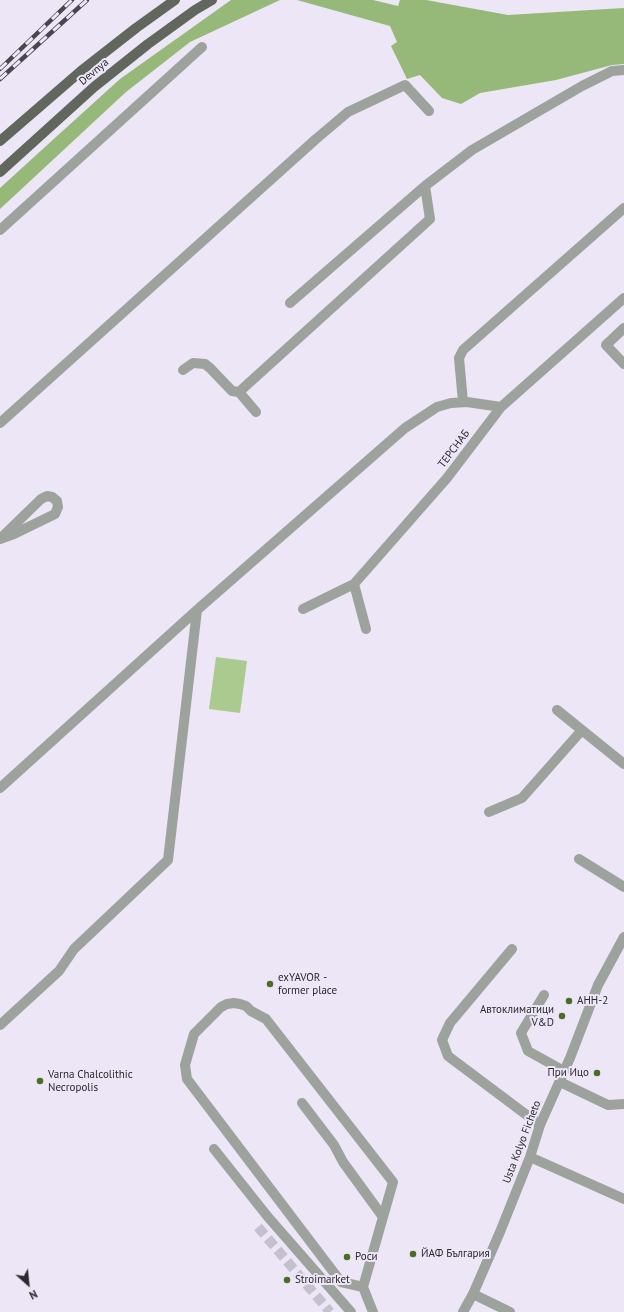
<!DOCTYPE html>
<html>
<head>
<meta charset="utf-8">
<style>
	body { margin:0 }
	#map { position:relative; width:624px; height:1312px; overflow:hidden; background:#ece6f6; font-family:"PT Sans",sans-serif }
	canvas { display:block }
	.north { position:absolute; left:8px; top:1264px; width:40px; height:40px; -webkit-text-stroke:3px #ece6f6; paint-order:stroke; rotate:153deg; font-size:11px; font-weight:700; line-height:16px; text-align:center; color:#2b282e }
	.north::after { content:''; display:block; margin:auto; width:14px; height:18px; background:#2b282e; clip-path:polygon(50% 0,100% 100%,50% 72%,0 100%) }
</style>
</head>
<body>
<div id="map">
<canvas width="624" height="1312"></canvas>
<div class="north">N</div>
</div>
<script>
const ctx = document.querySelector('canvas').getContext('2d');
ctx.lineJoin = 'round';
function fillPath(path, color) { ctx.fillStyle = color; ctx.fill(path, 'evenodd'); }
const toPath = rows => new Path2D(rows.map(r => 'M' + r).join(''));
function trace(path, color, width, dash) { ctx.strokeStyle = color; ctx.lineWidth = width; ctx.lineCap = dash ? 'butt' : 'round'; ctx.setLineDash(dash || []); ctx.stroke(path); }
function write(font, color, halo, rows, align = 'center') {
  ctx.font = font + ' "PT Sans",sans-serif'; ctx.lineWidth = 4; ctx.setLineDash([]); ctx.textBaseline = 'middle'; ctx.strokeStyle = halo; ctx.fillStyle = color; for (const [text, x, y, turn = 0] of rows) {
    ctx.save(); ctx.translate(x, y); ctx.rotate((+turn || 0) * Math.PI / 180); ctx.textAlign = isNaN(turn) ? turn : align; if (halo) ctx.strokeText(text, 0, 0); ctx.fillText(text, 0, 0); ctx.restore();
  }
}
fillPath(toPath([
	[216,657,247,661,240,713,209,709]
]), '#abca90');
fillPath(toPath([
	[231,0,280,0,190,42,126,92,0,209,0,188,56,137,120,79],
	[297,0,373,0,398,6,400,0,426,0,508,15,624,8,624,64,612,65,556,80,480,93,461,104,442,98,420,75,407,79,391,46,397,42,390,26]
]), '#96b878');
trace(toPath([
	[258,1227,330,1312]
]), '#c5c0ce', 10, [10, 5]);
trace(toPath([
	[0,230,202,47],
	[290,303,425,186],
	[624,328,606,345,624,364],
	[183,370,193,363,205,364,210,368,232,391,239,392],
	[463,402,459,358,463,350,624,208],
	[256,412,239,392,430,219,425,186,472,150,582,86,612,71,624,70],
	[0,423,316,139,348,112,405,85,429,111],
	[47,496,52,497,57,501,58,507,55,514,14,534,0,539,41,499,47,496],
	[354,584,366,629],
	[303,609,354,584,447,478,501,407,624,298],
	[557,710,624,764],
	[0,788,197,610,405,428,437,407,451,403,467,402,501,407],
	[489,812,522,798,582,730],
	[579,859,624,887],
	[512,949,450,1023,442,1040,448,1056,540,1125],
	[544,995,521,1033,528,1051,564,1071],
	[0,1025,59,971,74,949,168,860,197,610],
	[560,1082,608,1105,624,1104],
	[302,1103,334,1145,343,1162,383,1217],
	[214,1149,268,1217,351,1312],
	[530,1157,624,1199],
	[363,1287,341,1282,187,1079,185,1065,194,1034,221,1007,227,1004,234,1003,240,1004,246,1006,251,1011,266,1019,393,1182,363,1287,373,1312],
	[473,1294,510,1312],
	[463,1312,473,1294,500,1232,530,1157,540,1125,570,1058,598,985,624,937]
]), '#9ea29c', 10);
trace(toPath([
	[0,141,81,71,136,28,175,0],
	[0,172,94,87,148,44,195,10,212,0]
]), '#61675c', 10);
const rail = toPath([
	[0,69,72,0],
	[0,79,87,0]
]);
trace(rail, '#4a464e', 4.5);
trace(rail, '#ece6f6', 3, [9]);
for (const [x, y, r, color] of [
	[270,984,4,"#4b6e26"],
	[569,1001,4,"#4b6e26"],
	[562,1016,4,"#4b6e26"],
	[597,1073,4,"#4b6e26"],
	[40,1081,4,"#4b6e26"],
	[413,1254,4,"#4b6e26"],
	[347,1257,4,"#4b6e26"],
	[287,1280,4,"#4b6e26"]
]) { const dot = new Path2D(); dot.arc(x, y, r, 0, 2 * Math.PI); ctx.fillStyle = color; ctx.fill(dot); trace(dot, '#ece6f6', 1.5); }
write('11px', '#2b282e', '#ece6f6', [
	["Devnya",94,72,-40],
	["ТЕРСНАБ",454,449,-53],
	["Usta Kolyo Ficheto",522,1142,-69]
]);
write('11px', '#2b282e', '#ece6f6', [
	["exYAVOR -",278,978],
	["former place",278,991],
	["АНН-2",577,1001],
	["Автоклиматици",554,1010,"right"],
	["V&D",554,1023,"right"],
	["При Ицо",589,1073,"right"],
	["Varna Chalcolithic",48,1075],
	["Necropolis",48,1088],
	["ЙАФ България",421,1254],
	["Роси",355,1257],
	["Stroimarket",295,1280]
], 'left');
</script>
</body>
</html>
